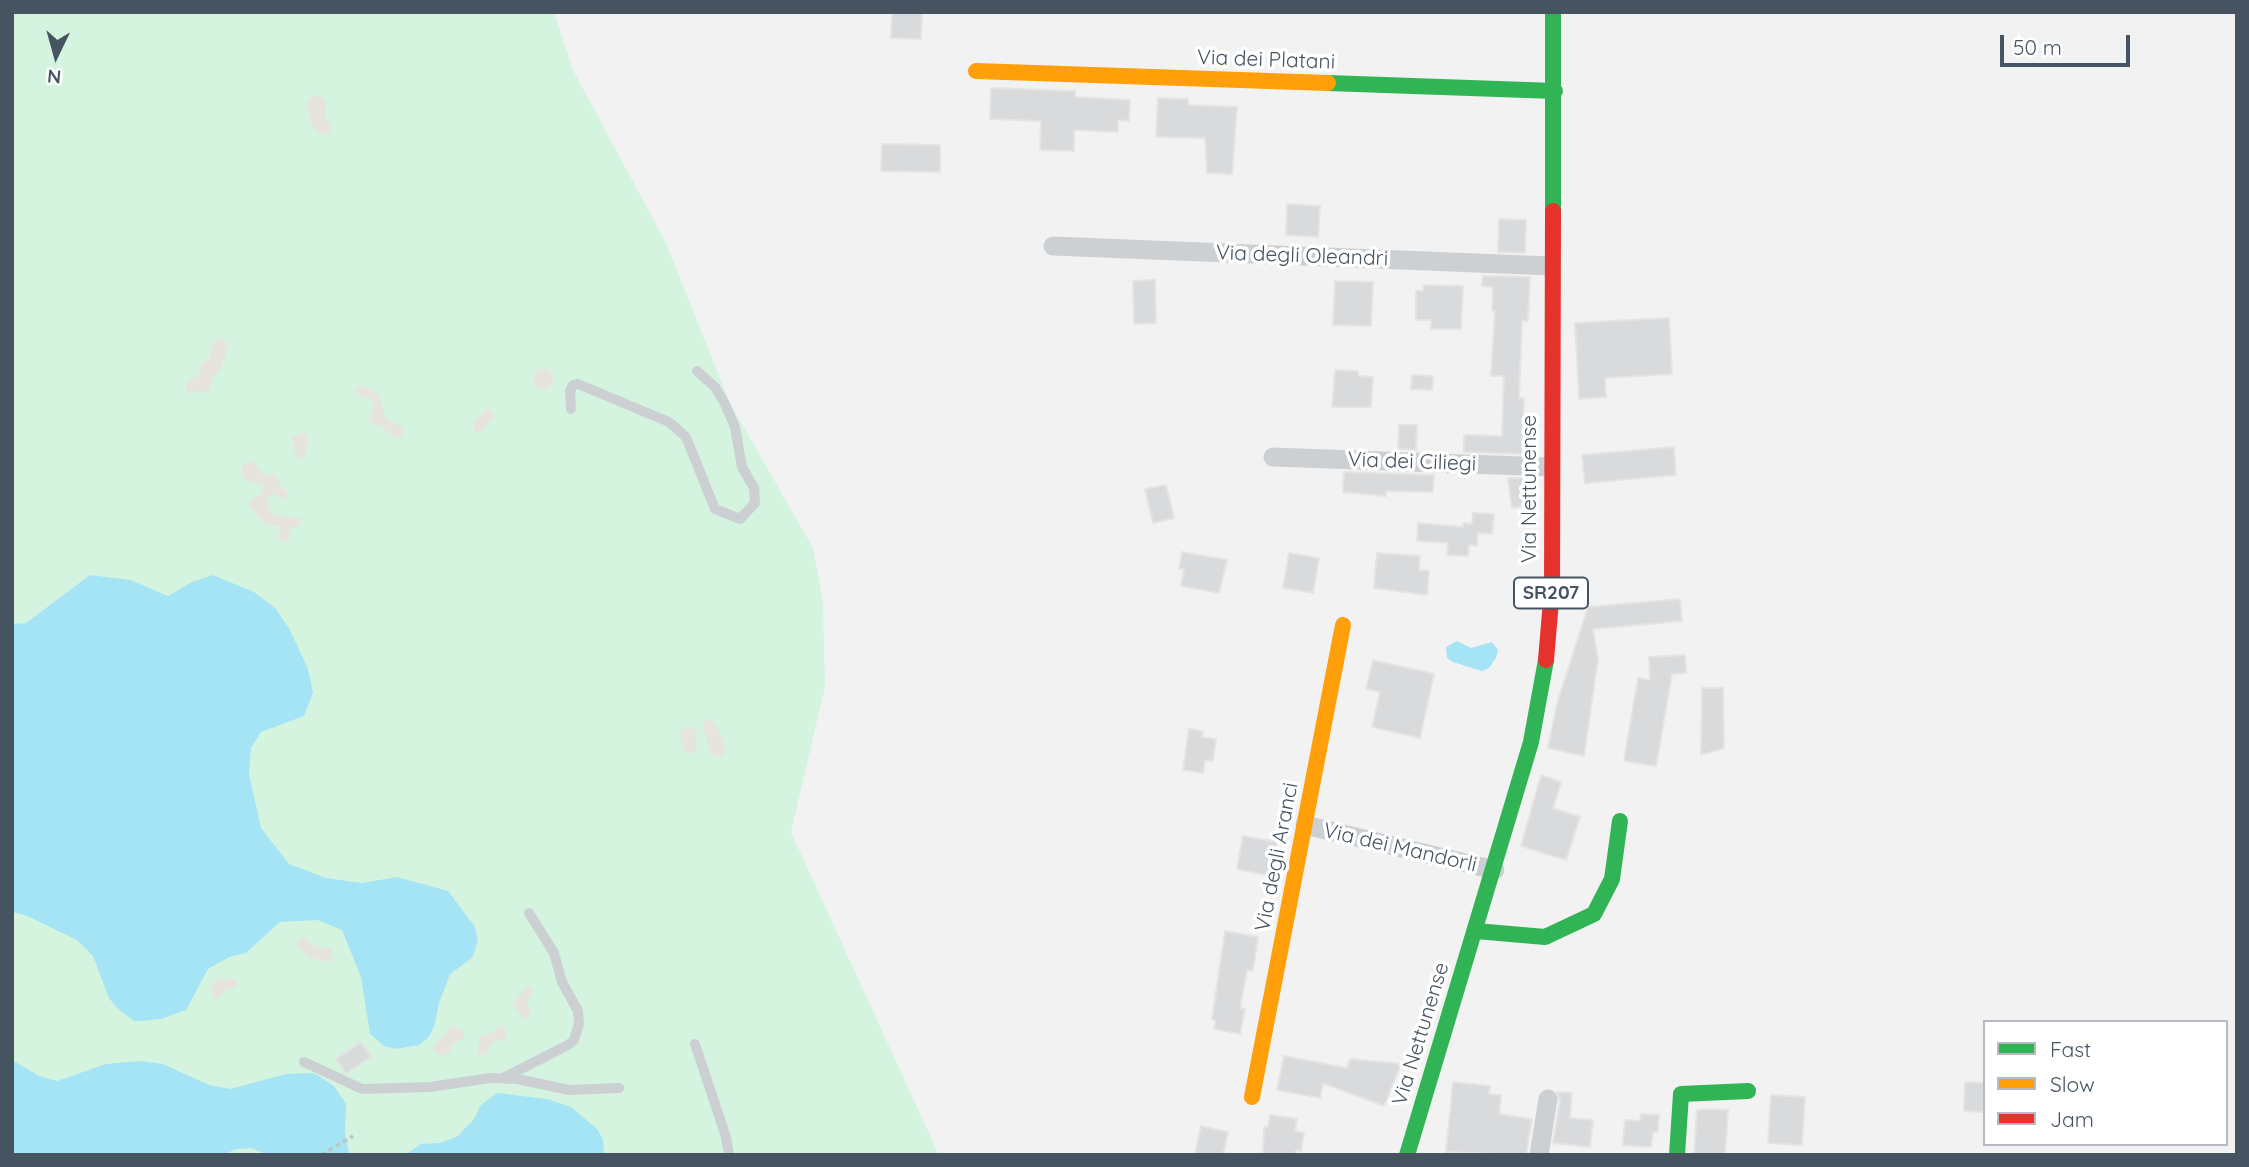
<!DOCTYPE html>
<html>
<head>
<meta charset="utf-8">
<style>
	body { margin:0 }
	#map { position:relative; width:2249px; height:1167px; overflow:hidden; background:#f3f2f2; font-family:Quicksand,sans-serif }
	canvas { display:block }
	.frame { position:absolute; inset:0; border:14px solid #465461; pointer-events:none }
	.legend { position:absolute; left:1983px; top:1020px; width:245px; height:126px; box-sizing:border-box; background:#fff; border:2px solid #b5bbc0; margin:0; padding:9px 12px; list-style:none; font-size:21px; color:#465461 }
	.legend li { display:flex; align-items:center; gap:14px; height:35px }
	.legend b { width:35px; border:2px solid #b5bbc0 }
	.north { position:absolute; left:21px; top:21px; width:70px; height:70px; -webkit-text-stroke:5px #fff; paint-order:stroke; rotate:185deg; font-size:19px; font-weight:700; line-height:28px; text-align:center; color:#465461 }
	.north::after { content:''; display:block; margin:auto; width:24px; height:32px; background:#465461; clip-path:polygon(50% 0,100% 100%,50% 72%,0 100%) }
	.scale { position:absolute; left:2000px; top:35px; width:130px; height:32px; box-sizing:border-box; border:4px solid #465461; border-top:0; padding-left:9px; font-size:21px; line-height:24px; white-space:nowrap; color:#465461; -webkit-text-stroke:5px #fff; paint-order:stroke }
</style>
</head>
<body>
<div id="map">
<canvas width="2249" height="1167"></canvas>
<div class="frame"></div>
<ul class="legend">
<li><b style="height:9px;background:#30b455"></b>Fast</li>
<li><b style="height:9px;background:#ff9f0a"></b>Slow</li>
<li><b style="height:9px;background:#e5322d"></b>Jam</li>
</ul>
<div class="north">N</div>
<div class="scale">50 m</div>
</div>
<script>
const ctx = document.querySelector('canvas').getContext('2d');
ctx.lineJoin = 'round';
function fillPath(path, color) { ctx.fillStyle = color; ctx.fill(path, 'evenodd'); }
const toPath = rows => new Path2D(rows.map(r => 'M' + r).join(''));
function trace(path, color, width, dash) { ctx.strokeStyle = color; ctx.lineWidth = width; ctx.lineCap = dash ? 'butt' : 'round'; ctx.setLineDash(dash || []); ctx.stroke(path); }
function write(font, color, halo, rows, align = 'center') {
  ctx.font = font + ' Quicksand,sans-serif'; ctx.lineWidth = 7; ctx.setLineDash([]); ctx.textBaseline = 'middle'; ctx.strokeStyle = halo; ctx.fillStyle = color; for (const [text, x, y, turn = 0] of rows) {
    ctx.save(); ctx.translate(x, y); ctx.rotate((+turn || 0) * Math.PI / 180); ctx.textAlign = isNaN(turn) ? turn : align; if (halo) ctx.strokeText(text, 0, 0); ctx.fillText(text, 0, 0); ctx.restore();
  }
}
fillPath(toPath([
	[12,12,554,12,573,70,666,243,730,403,813,548,823,601,825,687,791,832,939,1155,12,1155]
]), '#d5f4e0');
fillPath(toPath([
	[313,95,321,96,326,102,325,117,332,129,329,135,317,132,311,123,306,104],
	[218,338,226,341,228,350,220,370,212,378,210,391,186,393,185,384,199,374,201,364,209,358,212,344],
	'533 379a10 10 0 1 1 20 0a10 10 0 1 1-20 0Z',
	[360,385,379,395,386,418,403,427,404,432,400,437,394,438,383,428,368,422,374,406,371,399,353,392],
	[488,409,493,412,493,418,481,432,475,432,472,423],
	[301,433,307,434,308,440,305,458,300,460,296,457,292,438],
	[247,461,255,463,263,475,276,475,281,487,289,493,287,499,274,494,268,498,269,509,275,515,301,518,300,525,290,530,288,542,279,540,281,527,265,524,248,505,249,500,260,495,263,488,262,485,249,482,242,476,242,467],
	[708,719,715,722,724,742,725,751,721,757,713,755,709,750,703,725],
	[685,727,693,728,696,733,696,750,692,754,684,751,679,734],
	[305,938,316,948,332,948,332,959,328,962,308,957,297,946,299,939],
	[218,978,236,980,238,987,225,990,218,999,213,998,211,986],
	[528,985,533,991,527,1001,531,1015,525,1019,512,1005],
	[451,1025,463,1030,465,1038,454,1043,448,1054,441,1056,434,1051,432,1046,446,1035],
	[500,1025,507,1031,505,1040,492,1042,485,1055,477,1055,480,1036,491,1034]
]), '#e7e4de');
fillPath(toPath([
	[90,575,130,580,168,596,192,582,213,575,254,592,276,609,290,630,308,669,313,693,304,716,261,732,251,748,249,774,261,828,289,864,326,878,362,883,397,877,448,891,475,927,478,941,472,958,450,974,439,1003,434,1027,428,1038,419,1045,395,1049,384,1046,370,1034,361,977,342,930,318,920,280,922,246,953,229,957,208,969,186,1010,161,1019,141,1021,134,1021,117,1008,109,998,93,956,77,940,25,915,12,912,12,624,26,623],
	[1457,641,1471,648,1492,642,1498,650,1496,658,1489,668,1482,671,1453,662,1447,658,1446,647],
	[12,1060,39,1076,57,1081,106,1064,139,1061,163,1064,209,1085,230,1089,286,1074,314,1073,334,1086,346,1104,345,1136,350,1155,268,1155,251,1148,236,1149,223,1155,12,1155],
	[497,1093,547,1099,571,1107,598,1130,603,1140,604,1155,405,1155,421,1144,440,1143,458,1136,474,1119,481,1105]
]), '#a5e4f5');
const building = toPath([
	[892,12,922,12,921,39,891,38,892,12],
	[991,88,1075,91,1075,97,1130,100,1129,121,1118,120,1118,132,1074,130,1074,151,1040,150,1041,121,990,119,991,88],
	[1158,98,1188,99,1188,105,1237,107,1232,174,1207,173,1205,138,1156,137,1158,98],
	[882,144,940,145,940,172,881,171,882,144],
	[1287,204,1320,206,1318,237,1286,235,1287,204],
	[1499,219,1526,220,1525,253,1498,252,1499,219],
	[1483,276,1530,277,1528,321,1522,321,1519,398,1524,398,1522,454,1464,452,1464,435,1502,436,1504,376,1491,376,1495,311,1492,311,1493,287,1482,286,1483,276],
	[1155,280,1156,323,1134,324,1133,281,1155,280],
	[1335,281,1373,282,1371,326,1333,325,1335,281],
	[1424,285,1463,286,1461,329,1431,329,1431,320,1416,320,1416,291,1423,291,1424,285],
	[1669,318,1672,374,1605,378,1606,397,1579,399,1575,323,1669,318],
	[1335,370,1358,371,1358,376,1373,377,1371,407,1332,407,1335,370],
	[1412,375,1433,376,1432,390,1411,389,1412,375],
	[1399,425,1417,425,1416,450,1398,449,1399,425],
	[1674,447,1676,475,1585,483,1582,455,1674,447],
	[1344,472,1434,475,1433,492,1386,491,1386,496,1343,492,1344,472],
	[1508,478,1523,478,1528,505,1512,508,1508,478],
	[1166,485,1174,518,1153,523,1145,489,1166,485],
	[1473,513,1494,514,1492,534,1478,533,1477,546,1469,545,1468,556,1447,555,1448,543,1417,541,1418,523,1463,527,1463,523,1472,524,1473,513],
	[1182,552,1227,560,1219,593,1181,586,1184,569,1179,569,1182,552],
	[1289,553,1319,558,1313,593,1283,588,1289,553],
	[1377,553,1420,556,1419,570,1429,571,1427,595,1374,588,1377,553],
	[1680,599,1682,621,1593,629,1598,659,1584,756,1548,748,1557,704,1588,607,1680,599],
	[1685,655,1686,673,1672,674,1656,766,1624,761,1638,678,1650,680,1649,657,1685,655],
	[1373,660,1434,674,1420,738,1372,727,1380,692,1366,689,1373,660],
	[1702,688,1723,688,1724,748,1701,755,1702,688],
	[1189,729,1203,731,1202,737,1216,739,1213,761,1205,760,1203,773,1183,770,1189,729],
	[1541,775,1561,782,1553,808,1580,817,1566,860,1521,846,1541,775],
	[1243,836,1277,842,1271,876,1237,869,1243,836],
	[1225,931,1258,937,1253,971,1247,970,1240,1008,1245,1009,1240,1034,1214,1029,1216,1020,1212,1019,1225,931],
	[361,1042,371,1057,346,1074,336,1059,361,1042],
	[1284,1056,1347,1068,1350,1059,1401,1064,1384,1106,1323,1083,1320,1098,1277,1090,1284,1056],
	[1453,1082,1490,1086,1489,1094,1501,1095,1499,1114,1532,1119,1526,1155,1446,1152,1453,1082],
	[1965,1082,1985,1083,1985,1112,1964,1111,1965,1082],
	[1557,1092,1572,1093,1570,1118,1593,1120,1590,1147,1553,1143,1560,1101,1557,1092],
	[1771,1095,1805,1097,1802,1145,1768,1143,1771,1095],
	[1710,1109,1728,1110,1725,1155,1694,1155,1697,1110,1710,1109],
	[1641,1114,1659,1115,1658,1132,1653,1132,1651,1147,1623,1145,1625,1120,1640,1121,1641,1114],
	[1270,1115,1297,1119,1295,1131,1304,1133,1301,1151,1296,1150,1295,1155,1263,1155,1264,1127,1268,1128,1270,1115],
	[1201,1126,1228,1132,1223,1155,1195,1155,1201,1126]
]);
fillPath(building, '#d9dadc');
trace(building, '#e4e4e5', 2);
trace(toPath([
	[321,1155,353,1136]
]), '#bac8c3', 3.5, [5, 3.5]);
trace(toPath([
	[571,409,570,391,573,385,578,384,669,422,686,437,715,509,740,519,755,503,754,488,742,467,735,427,724,402,715,387,697,371],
	[695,1044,726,1137,729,1155],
	[304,1062,362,1089,430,1087,490,1078,517,1079,569,1090,619,1088],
	[505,1077,568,1045,574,1040,579,1024,578,1011,562,982,554,953,529,913]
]), '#cdd0d3', 10);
trace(toPath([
	[1053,246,1551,266],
	[1273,457,1550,467],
	[1305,825,1495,870],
	[1539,1155,1548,1099]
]), '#cdd0d3', 19);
trace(toPath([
	[1328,83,1555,91],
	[1553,211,1553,12],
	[1476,931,1545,937,1594,914,1612,879,1620,821],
	[1407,1155,1531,742,1546,660],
	[1677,1155,1681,1094,1748,1091]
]), '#30b455', 16);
trace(toPath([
	[976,71,1328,83],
	[1252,1097,1343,625]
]), '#ff9f0a', 16);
trace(toPath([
	[1546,660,1552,589,1553,211]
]), '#e5322d', 16);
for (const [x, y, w] of [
	[1551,593,74]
]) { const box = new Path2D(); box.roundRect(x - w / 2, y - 15.5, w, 31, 5); ctx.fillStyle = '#fff'; ctx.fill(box); trace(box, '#465461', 2); }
write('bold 19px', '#465461', null, [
	["SR207",1551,593]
]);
write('21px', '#465461', '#fff', [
	["Via dei Platani",1266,60,2],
	["Via degli Oleandri",1302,256,2],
	["Via dei Ciliegi",1412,462,2],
	["Via Nettunense",1530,489,-90],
	["Via dei Mandorli",1400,848,13],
	["Via degli Aranci",1277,857,-79],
	["Via Nettunense",1421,1034,-73]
]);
</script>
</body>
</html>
